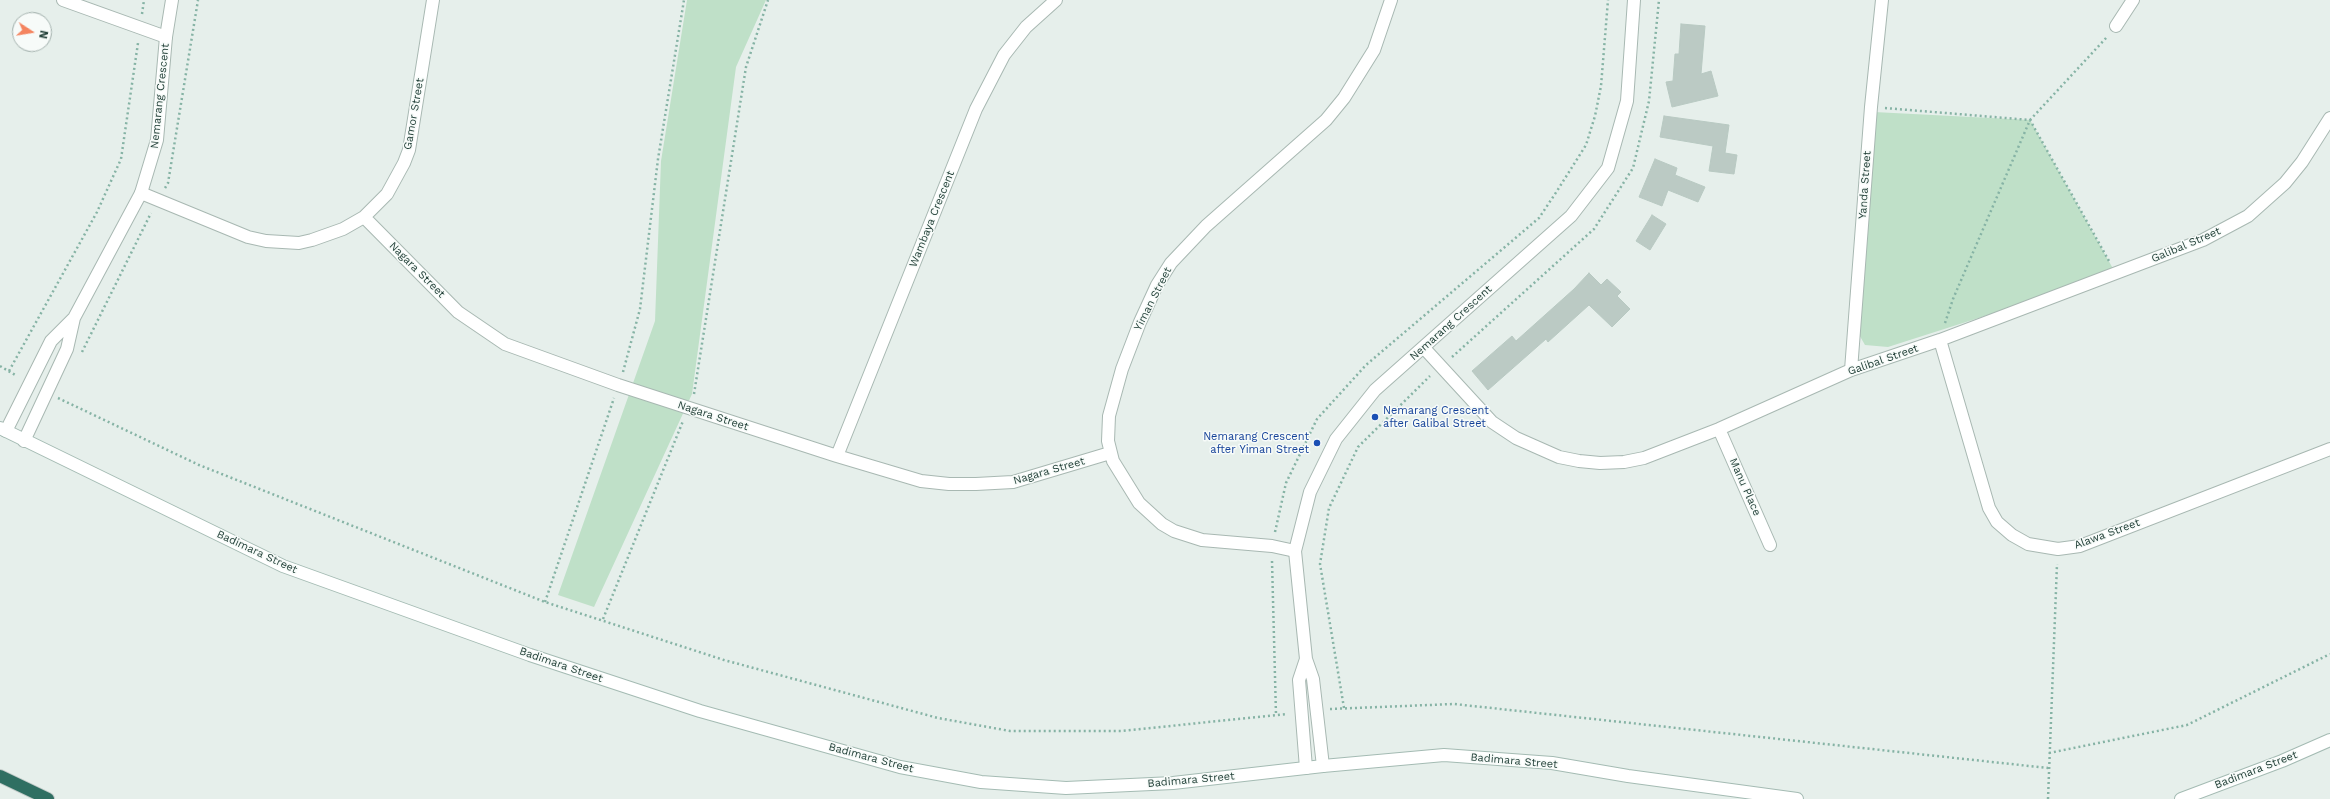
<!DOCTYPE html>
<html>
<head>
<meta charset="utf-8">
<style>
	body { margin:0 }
	#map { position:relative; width:2330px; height:799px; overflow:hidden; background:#e6efeb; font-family:"Work Sans",sans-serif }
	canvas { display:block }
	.north { position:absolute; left:12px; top:12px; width:40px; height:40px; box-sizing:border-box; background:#f7fbf9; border:1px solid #a3b1ad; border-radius:50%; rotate:102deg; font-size:11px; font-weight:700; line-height:16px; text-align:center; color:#24423a }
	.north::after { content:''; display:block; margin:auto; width:14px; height:18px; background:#f4845f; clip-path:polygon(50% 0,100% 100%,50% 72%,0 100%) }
</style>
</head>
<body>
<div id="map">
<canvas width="2330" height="799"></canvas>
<div class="north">N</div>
</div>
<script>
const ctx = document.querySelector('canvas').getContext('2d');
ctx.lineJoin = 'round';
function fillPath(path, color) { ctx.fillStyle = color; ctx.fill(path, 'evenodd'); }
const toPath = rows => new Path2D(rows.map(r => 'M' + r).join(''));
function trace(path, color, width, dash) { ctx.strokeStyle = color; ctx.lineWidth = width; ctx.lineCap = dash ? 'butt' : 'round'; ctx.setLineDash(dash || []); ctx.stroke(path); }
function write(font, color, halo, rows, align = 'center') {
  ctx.font = font + ' "Work Sans",sans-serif'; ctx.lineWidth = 3; ctx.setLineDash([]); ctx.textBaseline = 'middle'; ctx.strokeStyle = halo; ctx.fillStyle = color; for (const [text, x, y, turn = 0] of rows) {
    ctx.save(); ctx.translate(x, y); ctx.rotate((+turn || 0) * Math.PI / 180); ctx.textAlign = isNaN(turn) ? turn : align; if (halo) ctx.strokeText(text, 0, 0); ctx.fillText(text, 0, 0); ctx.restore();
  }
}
fillPath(toPath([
	[687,0,766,0,736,67,692,394,594,607,558,595,655,321,661,161],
	[1874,112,2030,120,2116,274,1888,347,1865,345,1857,331]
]), '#bfe0c8');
const building = toPath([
	[1681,24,1705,26,1701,74,1711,71,1718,96,1672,107,1666,82,1673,81,1675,54,1679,54,1681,24],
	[1664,116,1729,125,1725,153,1737,155,1734,174,1709,171,1713,146,1660,137,1664,116],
	[1655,159,1677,168,1675,175,1705,187,1698,202,1668,190,1662,206,1639,197,1655,159],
	[1652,215,1666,224,1650,250,1636,241,1652,215],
	[1589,273,1601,285,1607,279,1621,292,1617,296,1630,309,1612,327,1589,305,1548,342,1546,339,1488,390,1472,371,1512,336,1516,341,1574,289,1589,273]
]);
fillPath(building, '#bbcac4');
trace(building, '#b8c9c2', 1);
const minor = toPath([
	[63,0,166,37],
	[2116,26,2133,0],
	[141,193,248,237,266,241,299,243,312,240,343,229,364,217,387,194,404,163,409,150,433,0],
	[364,217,458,312,505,344,618,385,837,456,921,481,949,484,976,484,1013,482,1110,453],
	[1940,340,1989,508,1997,522,2012,535,2028,544,2058,549,2080,546,2330,449],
	[1424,348,1492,422,1516,438,1559,457,1579,461,1600,463,1624,462,1644,458,1719,429,1851,370,1940,340,2203,240,2248,216,2285,183,2302,162,2330,118],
	[1851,370,1871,107,1882,0],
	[1719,429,1770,545],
	[837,456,976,109,1004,55,1026,27,1056,0],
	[1295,551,1272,546,1202,540,1174,531,1162,524,1139,503,1113,461,1108,441,1109,416,1122,369,1140,322,1157,285,1171,263,1206,226,1326,120,1344,98,1374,50,1391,0]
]);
const tertiary = toPath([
	[6,431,51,341,73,319],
	[24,441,67,349,74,318,141,193,157,140,166,37,172,0],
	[1323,766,1313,679,1306,659,1295,551,1310,492,1336,439,1375,390,1571,216,1608,168,1627,101,1634,0],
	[1306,768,1299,680,1306,659]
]);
const secondary = toPath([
	[0,428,283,566,530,655,700,711,900,767,981,782,1066,788,1173,783,1323,766,1444,755,1552,763,1628,776,1797,799],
	[2181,799,2282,761,2330,740]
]);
const motorway = toPath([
	[0,776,48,799]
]);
trace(minor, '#a8b8b2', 14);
trace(tertiary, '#a8b8b2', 14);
trace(secondary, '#a4bbb3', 14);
trace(motorway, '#c2cac8', 14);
trace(toPath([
	[142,14,144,0],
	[1885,108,2030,120,2109,261],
	[165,188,168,183,198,0],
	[1945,323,1953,299,2030,120,2107,37],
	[82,352,151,213],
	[1452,357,1594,229,1633,168,1649,101,1659,0],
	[0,366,17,376],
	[9,371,97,212,121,159,138,43],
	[623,372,640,309,658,159,684,0],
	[694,394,746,67,768,0],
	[58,398,199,465,545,602,724,660,938,718,1010,731,1121,731,1287,714],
	[1275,532,1286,483,1317,419,1366,365,1539,218,1557,191,1586,145,1595,116,1601,86,1608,0],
	[1272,561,1276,715],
	[545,602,614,398],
	[603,619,683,421],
	[1344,708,1320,564,1329,508,1358,447,1430,376],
	[1330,709,1454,704,2048,768],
	[2049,753,2187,725,2330,654],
	[2048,799,2057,564]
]), '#86b3a5', 2.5, [2, 3]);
trace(minor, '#fff', 12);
trace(tertiary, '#fff', 12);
trace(secondary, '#fff', 12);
trace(motorway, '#2f6f62', 12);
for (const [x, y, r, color] of [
	[1375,417,4,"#1a4fb4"],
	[1317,443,4,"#1a4fb4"]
]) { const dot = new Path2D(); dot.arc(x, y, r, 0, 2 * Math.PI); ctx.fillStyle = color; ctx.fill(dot); trace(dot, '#f7fbf9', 1.5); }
write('11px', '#24423a', '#f7fbf9', [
	["Nemarang Crescent",160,96,-84],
	["Gamor Street",414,114,-80],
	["Yanda Street",1865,185,-86],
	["Wambaya Crescent",932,219,-68],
	["Galibal Street",2186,245,-23],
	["Nagara Street",417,270,45],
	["Yiman Street",1153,299,-63],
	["Nemarang Crescent",1451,323,-42],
	["Galibal Street",1883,360,-19],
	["Nagara Street",713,416,18],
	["Nagara Street",1049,471,-16],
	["Manu Place",1745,487,66],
	["Alawa Street",2107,534,-20],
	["Badimara Street",257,552,25],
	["Badimara Street",561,665,19],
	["Badimara Street",871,758,15],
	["Badimara Street",1514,761,5],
	["Badimara Street",2256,770,-21],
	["Badimara Street",1191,780,-5]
]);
write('11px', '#164399', '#f7fbf9', [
	["Nemarang Crescent",1383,411],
	["after Galibal Street",1383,424],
	["Nemarang Crescent",1309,437,"right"],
	["after Yiman Street",1309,450,"right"]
], 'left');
</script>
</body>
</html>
